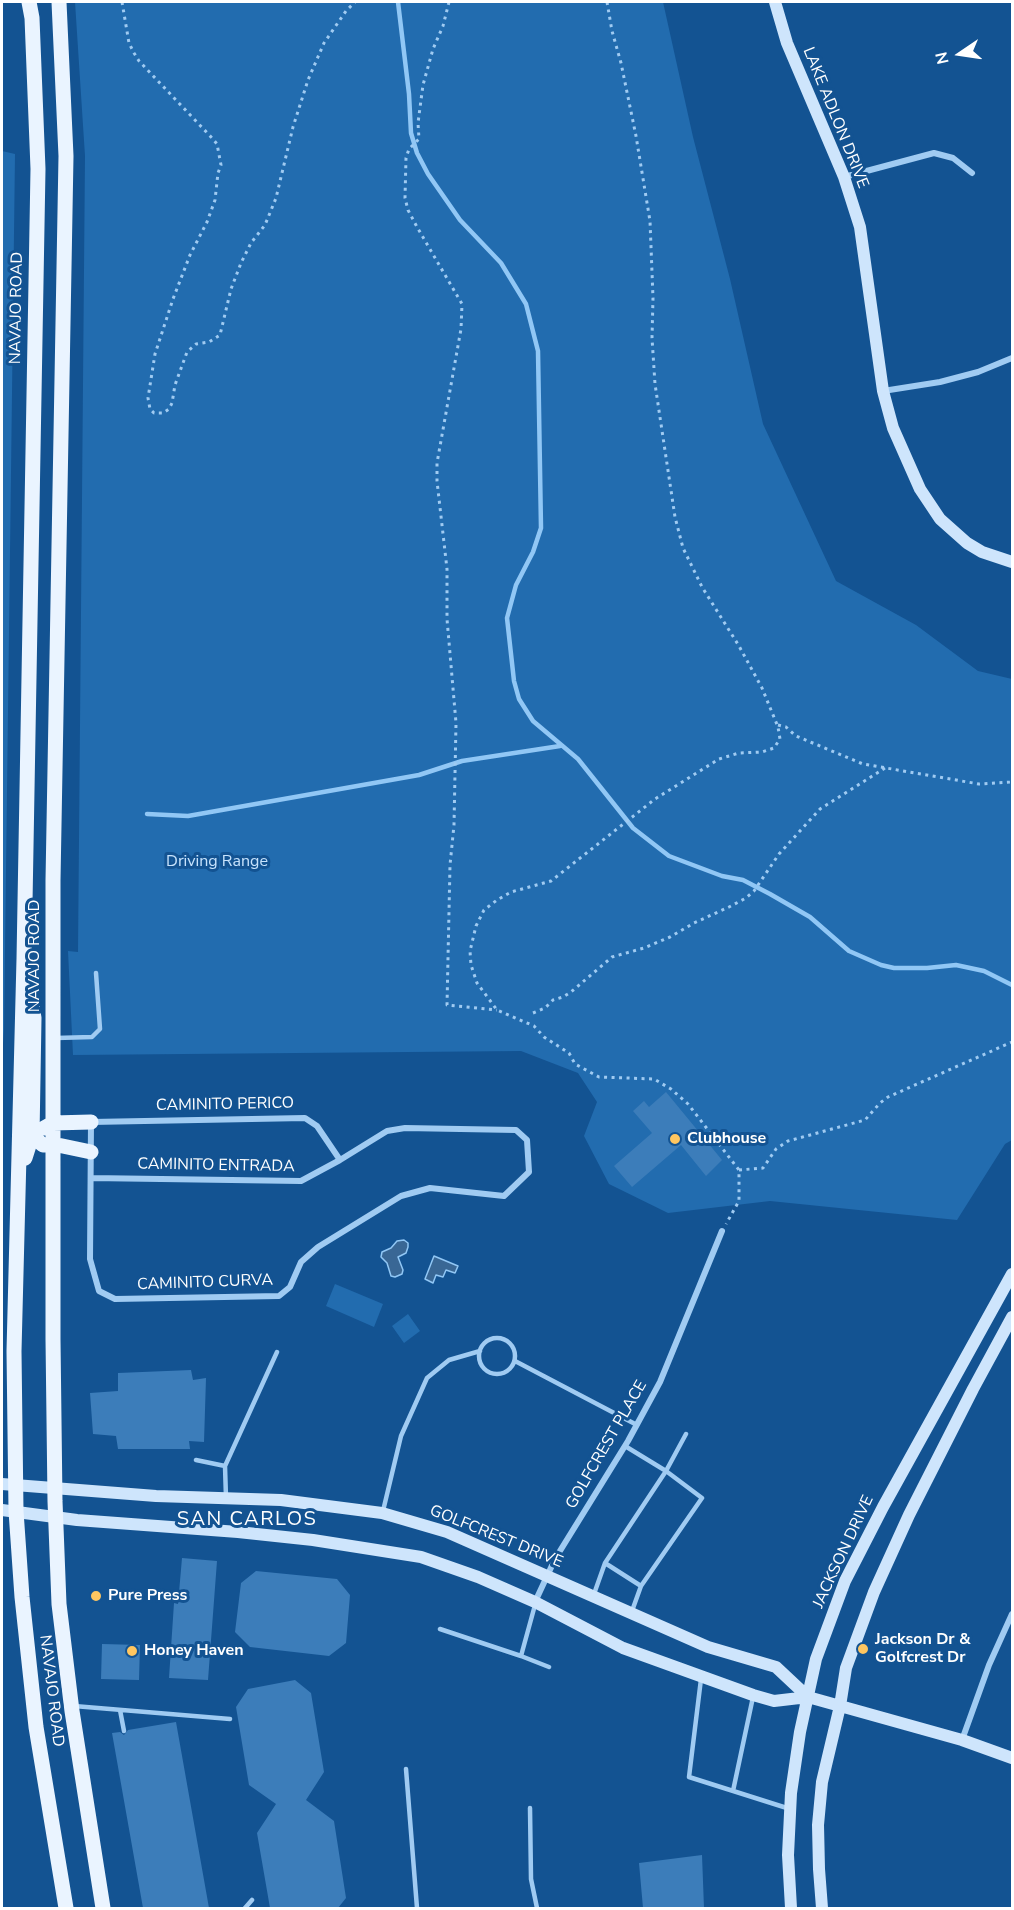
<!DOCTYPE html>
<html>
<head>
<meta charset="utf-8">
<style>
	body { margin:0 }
	#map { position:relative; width:1014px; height:1910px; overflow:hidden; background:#135392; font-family:"Nunito Sans",sans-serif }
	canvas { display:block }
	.frame { position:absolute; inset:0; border:3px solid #fff; pointer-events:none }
	.north { position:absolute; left:930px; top:24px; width:60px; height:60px; -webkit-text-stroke:4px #135392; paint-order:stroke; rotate:257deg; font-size:16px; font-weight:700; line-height:24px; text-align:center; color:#fff }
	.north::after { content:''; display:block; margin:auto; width:21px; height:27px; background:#fff; clip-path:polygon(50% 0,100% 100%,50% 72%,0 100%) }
</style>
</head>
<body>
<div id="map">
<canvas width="1014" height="1910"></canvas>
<div class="frame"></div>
<div class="north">N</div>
</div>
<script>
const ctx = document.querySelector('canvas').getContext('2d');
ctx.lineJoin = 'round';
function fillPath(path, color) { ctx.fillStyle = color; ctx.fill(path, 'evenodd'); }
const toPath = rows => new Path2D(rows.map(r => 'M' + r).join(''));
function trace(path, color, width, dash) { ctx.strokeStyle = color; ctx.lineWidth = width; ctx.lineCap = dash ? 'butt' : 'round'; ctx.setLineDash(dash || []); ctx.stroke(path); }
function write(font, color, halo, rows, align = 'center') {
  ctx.font = font + ' "Nunito Sans",sans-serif'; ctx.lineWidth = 6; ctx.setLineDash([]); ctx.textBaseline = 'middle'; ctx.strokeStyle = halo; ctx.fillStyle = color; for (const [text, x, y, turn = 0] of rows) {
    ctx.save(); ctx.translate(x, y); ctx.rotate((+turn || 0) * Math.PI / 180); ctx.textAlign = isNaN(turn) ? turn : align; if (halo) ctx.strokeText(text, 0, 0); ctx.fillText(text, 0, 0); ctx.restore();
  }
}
fillPath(toPath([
	[75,2,663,2,693,137,730,279,763,424,836,581,916,625,978,671,1012,679,1012,1140,1005,1144,957,1220,770,1201,668,1213,609,1184,584,1136,597,1102,578,1073,521,1051,73,1055,68,951,78,952,85,156],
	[2,151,15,154,4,1030,2,1058],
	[335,1284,383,1304,374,1327,326,1306],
	[408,1314,420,1331,404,1343,392,1326]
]), '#226caf');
const water = toPath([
	[404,1240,408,1243,408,1247,406,1253,398,1257,403,1270,402,1274,395,1277,391,1276,387,1263,381,1257,382,1252,391,1248,397,1241,404,1240],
	[434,1256,458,1266,455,1273,446,1270,443,1277,436,1275,433,1283,425,1279,434,1256]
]);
fillPath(water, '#396795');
trace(water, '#91c7f5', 1.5);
trace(toPath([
	[398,2,409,94,411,133,417,153,428,174,460,220,501,263,526,304,538,351,541,528,533,552,516,585,507,618,514,681,519,699,533,721,578,759,633,828,669,856,722,876,743,880,770,894,810,917,849,951,881,965,894,968,927,968,956,965,984,971,1012,985],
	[147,814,188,816,419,775,462,761,560,746]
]), '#91c7f5', 4.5);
fillPath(toPath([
	[666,1092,722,1160,706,1176,681,1145,632,1187,614,1166,652,1133,633,1111,644,1101,649,1107],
	[191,1370,193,1380,206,1378,204,1442,189,1441,190,1449,118,1449,116,1436,93,1434,90,1393,118,1391,118,1373],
	[182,1558,217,1561,208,1680,169,1678,174,1603,178,1604],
	[256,1571,337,1579,350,1595,346,1643,329,1656,250,1647,235,1632,241,1583],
	[102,1644,140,1645,139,1680,101,1679],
	[295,1680,311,1693,324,1772,306,1800,334,1821,346,1898,338,1908,270,1908,257,1833,276,1804,249,1785,236,1707,248,1689],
	[176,1722,209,1908,143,1908,112,1733,120,1732,124,1735,128,1730],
	[702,1855,704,1908,643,1908,639,1863]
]), '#3c7dba');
trace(toPath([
	[122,2,129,43,134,53,139,61,212,138,217,144,221,165,218,173,215,200,207,222,190,255,173,299,155,354,148,398,150,409,154,413,163,413,169,409,172,403,175,385,187,352,196,344,209,342,220,335,231,289,241,263,251,243,265,225,276,198,293,127,308,80,324,43,346,11,355,2],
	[449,2,443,26,433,49,423,85,418,123,419,139,409,149,406,158,405,198,408,210,417,227,462,304,461,329,437,463,437,481,447,569,447,619,456,723,454,825,450,865,447,1005,497,1010],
	[607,2,612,31,621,63,636,136,650,221,653,298,652,338,655,384,675,517,683,548,702,587,739,646,762,688,778,727,780,739,774,748,762,752,739,753,719,759,655,799,551,881,511,892,497,900,484,910,476,926,470,951,471,965,477,983,497,1010,534,1026,544,1037,569,1053,575,1064,599,1077,654,1079,671,1089,688,1104,739,1170,739,1201,726,1224],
	[778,725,786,727,796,736,863,764,979,784,1012,782],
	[533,1013,545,1008,553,1000,563,997,571,992,612,957,644,948,670,937,694,923,729,907,746,898,754,891,779,854,820,809,885,768],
	[739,1170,763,1168,776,1149,788,1141,865,1120,880,1103,888,1097,1012,1042]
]), '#a0cbf2', 3, [3, 4.5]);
trace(toPath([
	[56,1038,92,1037,100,1029,96,973],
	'479 1356a18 18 0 1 1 36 0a18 18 0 1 1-36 0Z',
	[515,1361,637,1425],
	[625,1446,666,1471,686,1434],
	[196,1460,225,1466],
	[666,1471,702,1498,641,1586,605,1563,666,1471],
	[226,1498,225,1466,277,1352],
	[383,1511,401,1436,427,1378,449,1360,480,1351],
	[594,1594,605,1563],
	[535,1605,521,1656,549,1667],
	[632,1611,641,1586],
	[440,1629,521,1656],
	[701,1679,689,1777,790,1809],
	[74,1706,230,1719],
	[120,1710,124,1731],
	[406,1769,417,1908],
	[733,1791,753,1697],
	[530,1808,531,1879,537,1908],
	[245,1908,252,1900]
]), '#a0cbf2', 4.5);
trace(toPath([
	[844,177,934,153,953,158,972,173],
	[883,391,940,382,978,372,1012,358],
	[91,1178,301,1181,340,1160,387,1131,405,1128,516,1130,527,1140,529,1172,504,1196,430,1188,401,1196,318,1247,301,1262,290,1287,279,1296,115,1299,99,1291,90,1259,91,1122,305,1118,317,1126,340,1160],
	[535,1602,555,1559,628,1441,660,1382,722,1231],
	[962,1740,989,1665,1012,1614]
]), '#a0cbf2', 6);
trace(toPath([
	[775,2,787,43,844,177,860,227,883,391,893,428,920,489,940,519,967,543,982,552,1012,562],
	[2,1484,156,1496,281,1500,382,1513,447,1532,708,1647,776,1667,808,1697],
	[2,1510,77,1520,238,1532,313,1540,421,1557,478,1577,535,1602,623,1648,753,1695,774,1701,808,1697,962,1740,1012,1758],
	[791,1908,788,1855,791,1793,800,1732,816,1659,845,1581,883,1507,1012,1274],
	[822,1908,819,1869,818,1825,822,1782,840,1706,846,1668,874,1592,909,1515,973,1389,1012,1317]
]), '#cee5fc', 12);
trace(toPath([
	[29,2,32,18,38,169,24,959,14,1351,16,1511,22,1597,36,1727,66,1908],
	[59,2,66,156,53,880,53,1339,55,1501,59,1604,72,1711,103,1908],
	[44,1128,53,1123,91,1122],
	[32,1136,43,1145,53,1144,91,1152],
	[25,1158,32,1136,34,1018,30,994]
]), '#eaf4ff', 15);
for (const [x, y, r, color] of [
	[675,1139,6,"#ffc660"],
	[96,1596,6,"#ffc660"],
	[863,1649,6,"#ffc660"],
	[132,1651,6,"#ffc660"]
]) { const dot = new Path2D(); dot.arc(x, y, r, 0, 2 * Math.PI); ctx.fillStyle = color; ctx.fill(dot); trace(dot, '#135392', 2); }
write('16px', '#fff', '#135392', [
	["LAKE ADLON DRIVE",835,118,68],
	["NAVAJO ROAD",17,308,-89],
	["NAVAJO ROAD",35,956,-90],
	["CAMINITO PERICO",225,1105,-1],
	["CAMINITO ENTRADA",216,1166,1],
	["CAMINITO CURVA",205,1283,-2],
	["GOLFCREST PLACE",607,1445,-60],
	["GOLFCREST DRIVE",496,1537,22],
	["JACKSON DRIVE",844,1552,-65],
	["NAVAJO ROAD",51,1691,83]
]);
write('16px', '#c7e3fd', '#135392', [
	["Driving Range",217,862]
]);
write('bold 16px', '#fff', '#135392', [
	["Clubhouse",687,1139],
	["Pure Press",108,1596],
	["Jackson Dr &",875,1640],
	["Golfcrest Dr",875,1658],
	["Honey Haven",144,1651]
], 'left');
ctx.letterSpacing = '1.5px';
write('20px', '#fff', '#135392', [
	["SAN CARLOS",247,1520]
]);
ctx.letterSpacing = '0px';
</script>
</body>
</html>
